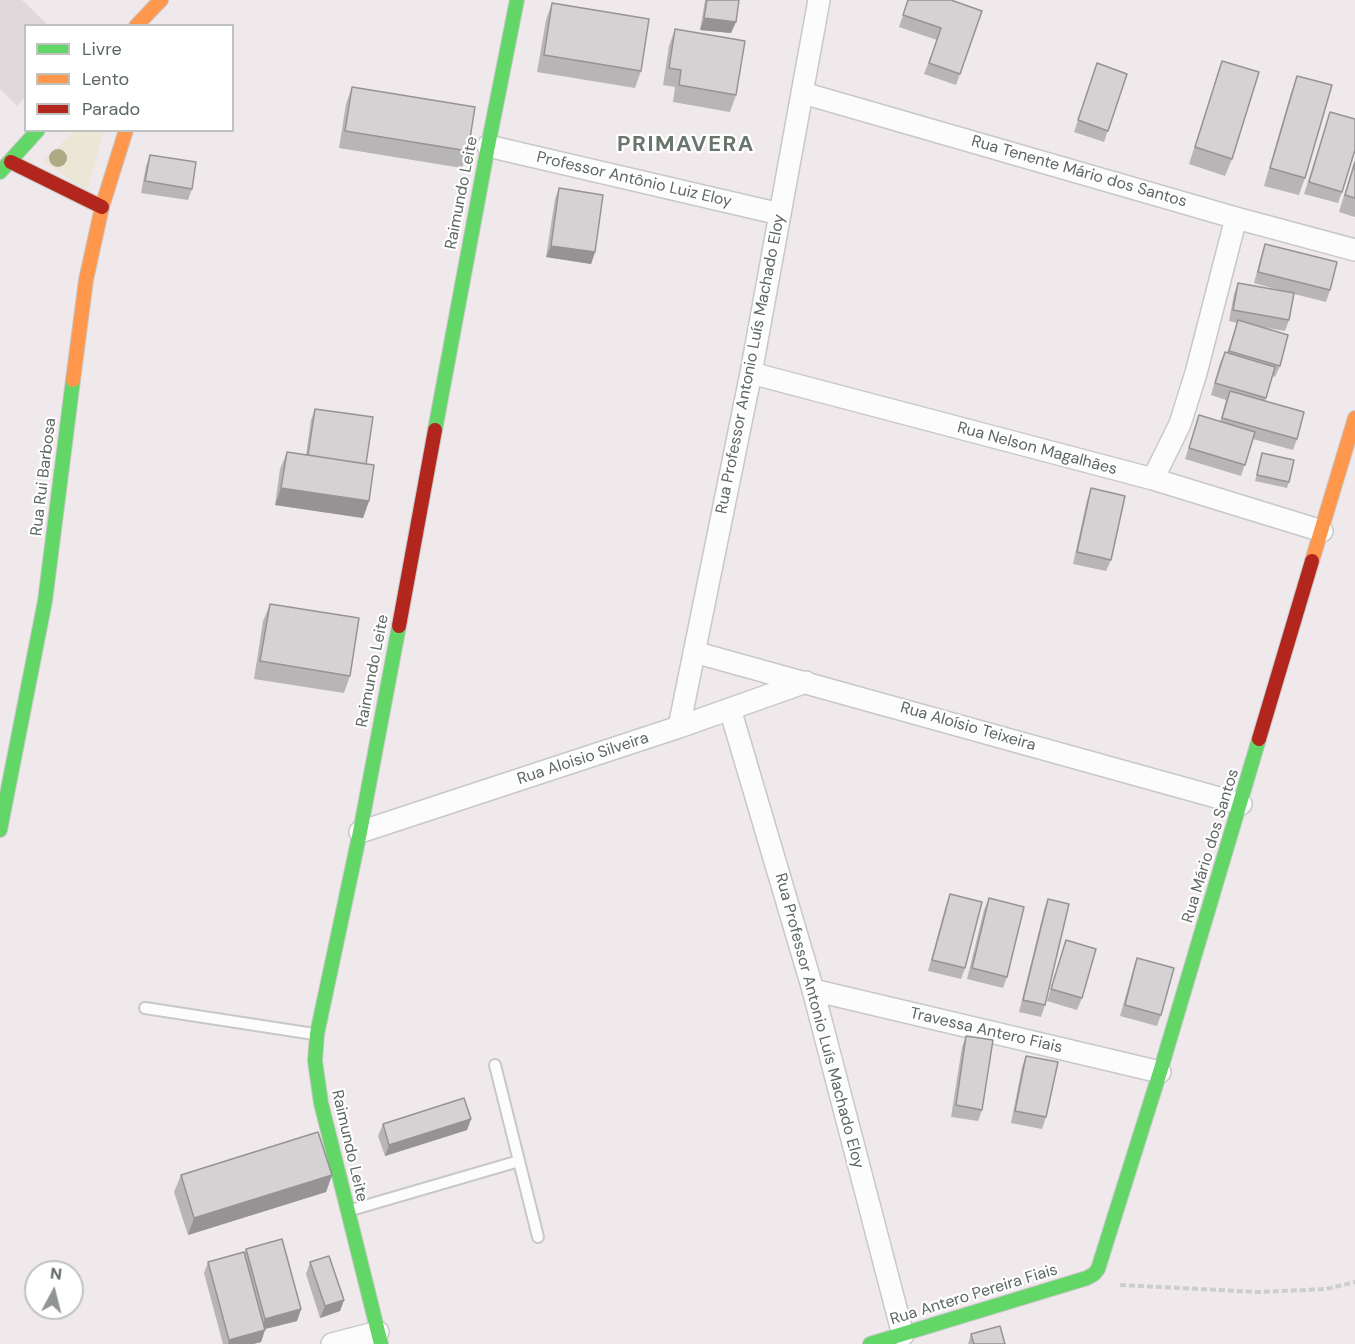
<!DOCTYPE html>
<html>
<head>
<meta charset="utf-8">
<style>
	body { margin:0 }
	#map { position:relative; width:1355px; height:1344px; overflow:hidden; background:#efe9ec; font-family:"DM Sans",sans-serif }
	canvas { display:block }
	.legend { position:absolute; left:24px; top:24px; width:210px; height:108px; box-sizing:border-box; background:#fff; border:2px solid #bfc3c0; margin:0; padding:8px 10px; list-style:none; font-size:18px; color:#5e6862 }
	.legend li { display:flex; align-items:center; gap:12px; height:30px }
	.legend b { width:30px; border:2px solid #bfc3c0 }
	.north { position:absolute; left:24px; top:1260px; width:60px; height:60px; box-sizing:border-box; background:#fff; border:2px solid #bfc3c0; border-radius:50%; rotate:7deg; font-size:16px; font-weight:700; line-height:24px; text-align:center; color:#5e6862 }
	.north::after { content:''; display:block; margin:auto; width:21px; height:27px; background:#919592; clip-path:polygon(50% 0,100% 100%,50% 72%,0 100%) }
</style>
</head>
<body>
<div id="map">
<canvas width="1355" height="1344"></canvas>
<ul class="legend">
<li><b style="height:8px;background:#63d668"></b>Livre</li>
<li><b style="height:8px;background:#ff974d"></b>Lento</li>
<li><b style="height:8px;background:#b3261e"></b>Parado</li>
</ul>
<div class="north">N</div>
</div>
<script>
const ctx = document.querySelector('canvas').getContext('2d');
ctx.lineJoin = 'round';
function fillPath(path, color) { ctx.fillStyle = color; ctx.fill(path, 'evenodd'); }
const toPath = rows => new Path2D(rows.map(r => 'M' + r).join(''));
function trace(path, color, width, dash) { ctx.strokeStyle = color; ctx.lineWidth = width; ctx.lineCap = dash ? 'butt' : 'round'; ctx.setLineDash(dash || []); ctx.stroke(path); }
function write(font, color, halo, rows, align = 'center') {
  ctx.font = font + ' "DM Sans",sans-serif'; ctx.lineWidth = 4.5; ctx.setLineDash([]); ctx.textBaseline = 'middle'; ctx.strokeStyle = halo; ctx.fillStyle = color; for (const [text, x, y, turn = 0] of rows) {
    ctx.save(); ctx.translate(x, y); ctx.rotate((+turn || 0) * Math.PI / 180); ctx.textAlign = isNaN(turn) ? turn : align; if (halo) ctx.strokeText(text, 0, 0); ctx.fillText(text, 0, 0); ctx.restore();
  }
}
fillPath(toPath([
	[0,0,22,0,48,25,26,26,25,97,17,106,0,89]
]), '#e0d9db');
fillPath(toPath([
	[74,131,104,131,87,191,43,161]
]), '#ebe6d6');
const lane = toPath([
	[145,1008,314,1034],
	[495,1065,538,1237],
	[351,1210,519,1161]
]);
const street = toPath([
	[803,93,1236,218,1355,250],
	[488,146,780,214],
	[751,373,1153,479,1322,531],
	[1153,479,1180,424,1196,373,1236,218],
	[694,652,1241,804],
	[730,709,813,990,903,1335],
	[679,727,751,373,819,0],
	[360,832,679,727,806,682],
	[813,990,1160,1072],
	[332,1344,378,1332]
]);
const fast = toPath([
	[0,172,38,130],
	[435,430,488,146,517,0],
	[0,830,45,601,73,380],
	[381,1344,321,1103,315,1061,317,1034,360,832,399,626],
	[870,1344,1087,1278,1094,1274,1098,1269,1160,1072,1259,739]
]);
const slow = toPath([
	[136,26,161,0],
	[73,380,86,280,102,207,126,130],
	[1312,561,1355,418]
]);
const jam = toPath([
	[11,162,102,207],
	[399,626,435,430],
	[1259,739,1312,561]
]);
trace(lane, '#c8c8c8', 14);
trace(street, '#c8c8c8', 24);
trace(fast, '#c8c8c8', 16);
trace(slow, '#c8c8c8', 16);
trace(jam, '#c8c8c8', 16);
trace(toPath([
	[1120,1285,1259,1292,1326,1289,1355,1282]
]), '#cccec9', 4, [6, 3]);
trace(lane, '#fdfcfc', 10);
trace(street, '#fdfcfc', 21);
trace(fast, '#63d668', 14);
trace(slow, '#ff974d', 14);
trace(jam, '#b3261e', 14);
ctx.fillStyle = '#b0a985';
for (const [x, y] of [
	[58,158]
]) { ctx.beginPath(); ctx.arc(x, y, 9, 0, 2 * Math.PI); ctx.fill(); }
fillPath(toPath([
	[705,0,739,0,731,33,700,30],
	[908,0,982,11,956,85,924,74,937,40,899,27],
	[552,3,641,71,635,88,537,72,546,20],
	[675,29,736,95,730,112,673,102,675,87,663,85,669,46],
	[1222,61,1232,159,1225,176,1189,164],
	[1097,63,1127,74,1104,142,1074,132],
	[1297,76,1305,178,1299,195,1264,186,1291,93],
	[352,87,468,151,462,168,339,148,346,104],
	[1330,112,1342,192,1338,203,1304,194],
	[150,155,192,189,188,200,141,193,146,166],
	[1355,159,1355,217,1339,212],
	[559,188,595,252,591,264,546,257,555,199],
	[1265,244,1330,290,1326,302,1294,294,1289,320,1285,331,1262,327,1280,366,1275,377,1272,376,1265,401,1297,439,1293,450,1253,439,1241,476,1185,459,1199,415,1220,422,1226,400,1211,395,1220,363,1225,352,1227,353,1237,323,1229,321,1234,294,1238,283,1279,290,1254,283,1261,256],
	[315,409,366,464,369,501,363,518,275,505,280,469,287,452,306,455,311,420],
	[1262,453,1289,482,1287,488,1255,481],
	[1091,488,1111,560,1106,571,1073,564,1087,500],
	[270,604,350,676,344,693,254,679,263,621],
	[950,894,965,968,961,979,928,971,946,905],
	[989,898,1007,977,1003,988,967,979,984,910],
	[1048,899,1045,1005,1041,1017,1019,1012,1044,910],
	[1066,940,1082,998,1077,1010,1047,1001],
	[1137,958,1161,1015,1157,1026,1120,1016,1133,970],
	[966,1036,982,1110,978,1121,951,1117,962,1047],
	[1026,1056,1046,1117,1042,1129,1011,1123,1022,1067],
	[471,1119,467,1130,385,1156,378,1136,383,1124],
	[181,1175,332,1175,326,1192,188,1235,174,1192],
	[246,1249,301,1309,297,1321,265,1329,261,1342,253,1344,223,1344,204,1273,208,1262,244,1253],
	[310,1262,344,1300,340,1311,320,1318,306,1274],
	[971,1334,1005,1344,968,1344]
]), '#b7b5b5');
fillPath(toPath([
	[704,18,736,22,731,33,700,30],
	[551,246,595,252,591,264,546,257],
	[281,488,369,501,363,518,275,505],
	[471,1119,467,1130,385,1156,389,1145],
	[332,1175,326,1192,188,1235,194,1218],
	[344,1300,340,1311,320,1318,325,1306],
	[301,1309,297,1321,261,1330,265,1319],
	[265,1330,261,1342,253,1344,228,1344,229,1340]
]), '#959394');
const building = toPath([
	[707,0,739,0,736,22,704,18,707,0],
	[908,0,951,0,982,11,960,74,929,63,941,28,903,15,908,0],
	[552,3,649,19,641,71,544,55,552,3],
	[675,29,745,41,736,95,679,85,681,70,669,68,675,29],
	[1222,61,1259,72,1232,159,1195,147,1222,61],
	[1097,63,1127,74,1108,131,1078,120,1097,63],
	[1297,76,1332,85,1305,178,1270,168,1297,76],
	[352,87,475,107,468,151,345,131,352,87],
	[1330,112,1355,119,1355,150,1342,192,1309,182,1330,112],
	[150,155,196,162,192,189,145,181,150,155],
	[1355,162,1355,198,1345,195,1355,162],
	[559,188,603,195,595,252,551,246,559,188],
	[1265,244,1337,262,1330,290,1258,272,1265,244],
	[1238,283,1294,293,1289,320,1233,310,1238,283],
	[1238,320,1288,335,1280,366,1229,351,1238,320],
	[1225,352,1275,367,1266,398,1215,383,1225,352],
	[1230,391,1304,412,1297,439,1222,418,1230,391],
	[315,409,373,417,366,464,308,455,315,409],
	[1199,415,1255,432,1245,465,1189,448,1199,415],
	[287,452,374,465,369,501,281,488,287,452],
	[1262,453,1294,460,1289,482,1257,475,1262,453],
	[1091,488,1125,496,1111,560,1077,552,1091,488],
	[270,604,359,618,350,676,260,661,270,604],
	[950,894,982,902,965,968,932,960,950,894],
	[989,898,1024,907,1007,977,972,968,989,898],
	[1048,899,1069,904,1045,1005,1023,1000,1048,899],
	[1066,940,1096,949,1082,998,1051,989,1066,940],
	[1137,958,1174,968,1161,1015,1125,1005,1137,958],
	[966,1036,993,1040,982,1110,956,1105,966,1036],
	[1026,1056,1058,1062,1046,1117,1015,1111,1026,1056],
	[464,1098,471,1119,389,1145,383,1124,464,1098],
	[318,1132,332,1175,194,1218,181,1175,318,1132],
	[282,1239,301,1309,265,1319,246,1249,282,1239],
	[244,1252,265,1330,229,1340,208,1262,244,1252],
	[329,1256,344,1300,325,1306,310,1262,329,1256],
	[1000,1326,1005,1344,974,1344,971,1334,1000,1326]
]);
fillPath(building, '#d5d2d3');
trace(building, '#959394', 1.5);
write('16px', '#5e6862', '#fff', [
	["Rua Tenente Mário dos Santos",1079,172,16],
	["Professor Antônio Luiz Eloy",634,180,13],
	["Raimundo Leite",462,193,-79],
	["Rua Professor Antonio Luís Machado Eloy",751,364,-79],
	["Rua Nelson Magalhães",1037,449,15],
	["Rua Rui Barbosa",44,477,-83],
	["Raimundo Leite",373,671,-79],
	["Rua Aloísio Teixeira",968,727,16],
	["Rua Aloisio Silveira",583,759,-18],
	["Rua Mário dos Santos",1211,846,-73],
	["Rua Professor Antonio Luís Machado Eloy",819,1021,75],
	["Travessa Antero Fiais",986,1031,13],
	["Raimundo Leite",349,1146,77],
	["Rua Antero Pereira Fiais",974,1295,-17]
]);
ctx.letterSpacing = '1.5px';
write('bold 22px', '#6a756e', '#fff', [
	["PRIMAVERA",686,145]
]);
ctx.letterSpacing = '0px';
</script>
</body>
</html>
